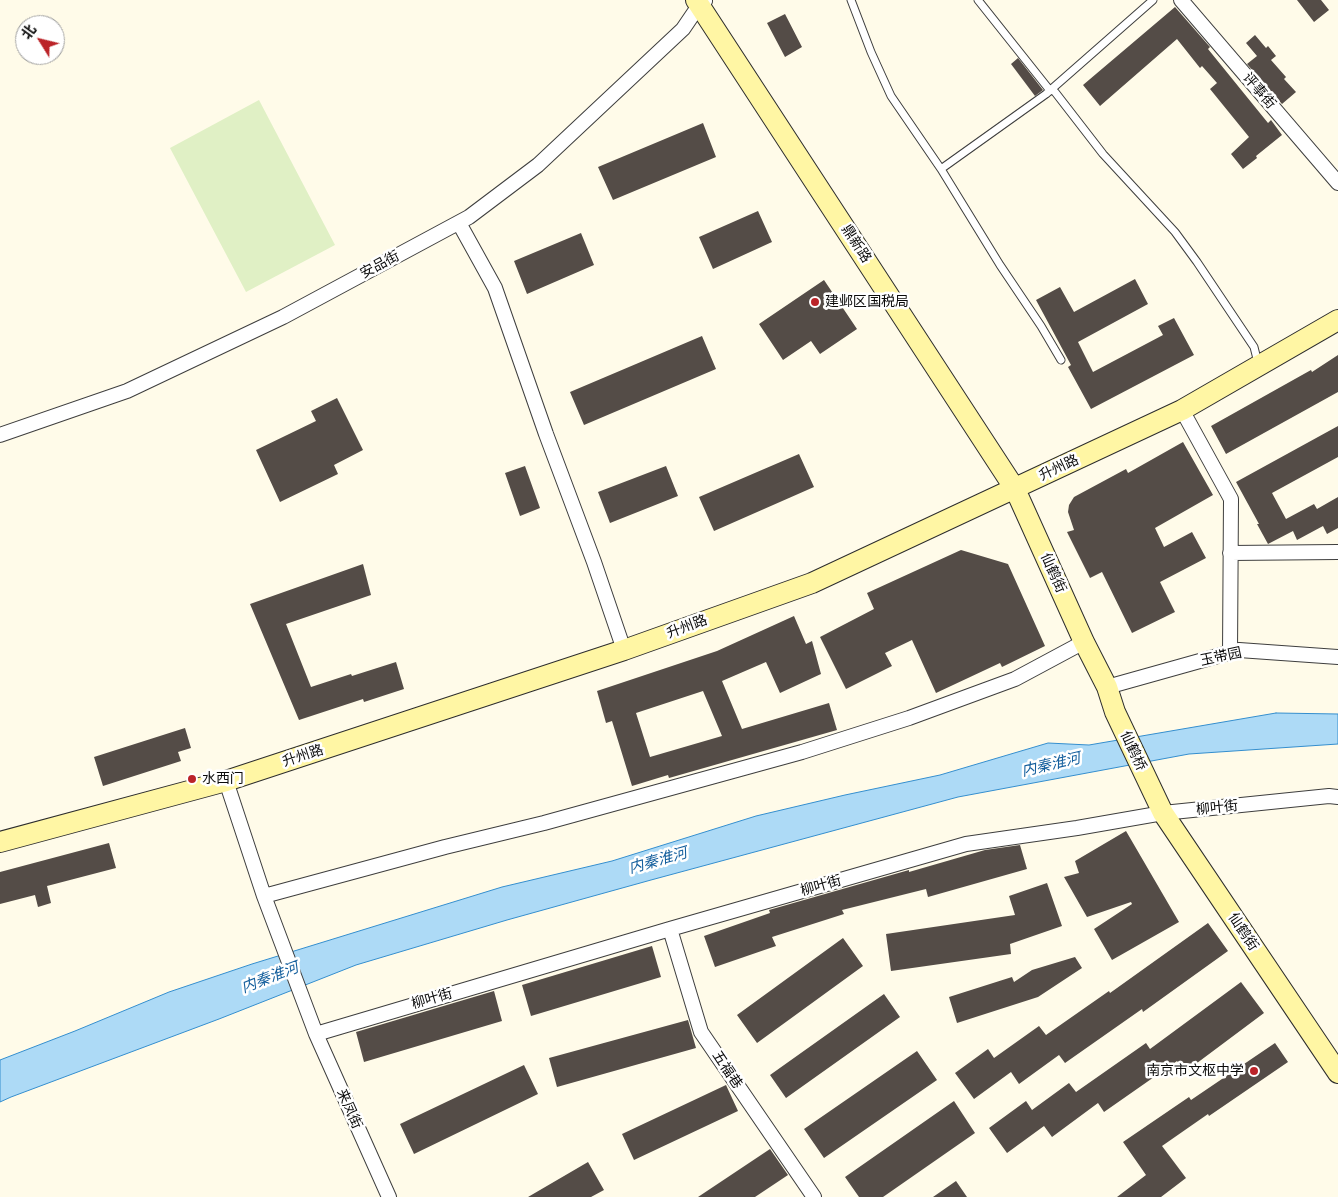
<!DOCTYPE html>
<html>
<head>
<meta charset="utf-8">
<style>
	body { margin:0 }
	#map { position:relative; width:1338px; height:1197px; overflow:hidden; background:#fffbe9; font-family:"PT Serif","Noto Sans SC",serif }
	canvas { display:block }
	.north { position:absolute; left:15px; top:15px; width:50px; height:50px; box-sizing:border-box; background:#fff; border:1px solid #9d9d9d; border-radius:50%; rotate:306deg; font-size:14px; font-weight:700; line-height:20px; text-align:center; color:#0b0b0b }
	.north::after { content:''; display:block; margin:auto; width:18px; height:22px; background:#bb2328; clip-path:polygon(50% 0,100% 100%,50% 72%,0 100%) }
</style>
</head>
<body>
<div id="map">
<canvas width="1338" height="1197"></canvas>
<div class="north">北</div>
</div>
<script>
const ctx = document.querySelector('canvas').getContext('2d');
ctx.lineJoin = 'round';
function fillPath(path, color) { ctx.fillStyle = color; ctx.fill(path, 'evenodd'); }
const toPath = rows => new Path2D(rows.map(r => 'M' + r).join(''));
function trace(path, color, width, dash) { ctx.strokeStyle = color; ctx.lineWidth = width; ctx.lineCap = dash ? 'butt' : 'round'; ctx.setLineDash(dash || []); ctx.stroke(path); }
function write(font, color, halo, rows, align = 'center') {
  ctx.font = font + ' "PT Serif","Noto Sans SC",serif'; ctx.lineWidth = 5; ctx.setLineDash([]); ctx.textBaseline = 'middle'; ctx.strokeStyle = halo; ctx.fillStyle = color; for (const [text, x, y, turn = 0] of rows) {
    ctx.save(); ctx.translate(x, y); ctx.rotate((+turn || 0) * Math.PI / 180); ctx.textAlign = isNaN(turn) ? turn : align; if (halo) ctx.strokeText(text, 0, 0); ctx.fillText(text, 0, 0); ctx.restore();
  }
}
fillPath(toPath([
	[259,100,335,245,246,292,170,148]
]), '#e0f0c5');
const water = toPath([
	[1276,713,1338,714,1338,744,1189,754,958,797,651,880,507,920,356,965,219,1019,11,1097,0,1102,0,1060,75,1031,169,992,252,964,502,887,612,861,756,816,845,795,940,775,1048,743,1089,745,1276,713]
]);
fillPath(water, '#addaf6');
trace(water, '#348ece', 1);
fillPath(toPath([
	[1297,0,1321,0,1329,10,1314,22],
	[1175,7,1210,47,1208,49,1268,123,1271,120,1282,135,1256,156,1257,158,1243,169,1231,154,1249,137,1210,89,1217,83,1202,66,1200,68,1177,39,1100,106,1083,85],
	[785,14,802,47,785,57,767,23],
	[1255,35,1266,48,1268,46,1276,56,1271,60,1286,77,1284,79,1296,92,1282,104,1247,64,1257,56,1246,43],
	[1018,58,1043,90,1035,96,1011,64],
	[703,123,716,157,613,200,598,167],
	[758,211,772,242,713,269,699,237],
	[581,233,594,265,527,294,514,261],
	[1135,279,1148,304,1078,342,1093,372,1163,335,1158,326,1174,318,1194,355,1091,409,1068,367,1071,365,1036,300,1060,287,1074,312],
	[824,280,857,329,820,354,811,341,783,360,759,324],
	[702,336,716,369,584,425,570,392],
	[1338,355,1338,392,1226,454,1211,426,1311,370,1312,372],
	[337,398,363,450,334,465,338,474,280,502,256,450,316,421,311,411],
	[1338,426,1338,457,1272,493,1286,519,1314,504,1317,509,1338,497,1338,528,1327,534,1323,526,1297,540,1293,531,1268,544,1257,524,1259,524,1236,482],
	[1183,442,1213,495,1155,528,1164,547,1192,532,1206,558,1160,582,1175,612,1132,633,1102,572,1090,578,1067,532,1074,530,1068,512,1069,505,1074,497,1126,469,1128,473],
	[799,454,814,487,714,531,699,497],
	[525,466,540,508,520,516,505,473],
	[666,466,678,496,610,523,598,492],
	[961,550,1008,564,1045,646,1002,667,1000,663,936,693,912,640,885,653,892,666,846,689,820,637,874,609,867,593],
	[363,564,371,595,286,624,311,687,351,674,352,676,396,662,404,689,364,702,363,699,299,720,250,604],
	[794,616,806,644,812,641,821,674,780,693,766,662,722,681,742,729,829,703,837,730,669,778,668,775,632,786,612,721,606,723,597,691,717,651],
	[703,691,722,736,650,757,636,713],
	[185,728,191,748,178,752,181,761,103,786,94,757],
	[1126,831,1179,922,1112,960,1094,929,1132,904,1131,902,1087,917,1064,877,1079,873,1075,861],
	[109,843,116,868,47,886,51,903,38,907,35,895,0,904,0,872],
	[1020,845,1027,869,928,897,926,889,842,910,844,914,772,937,776,946,715,967,704,936,770,913,769,910,909,870,909,872,985,850],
	[1047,883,1062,926,1010,944,1011,954,891,971,886,934,1015,915,1009,896],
	[1208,923,1228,951,1143,1012,1142,1009,1065,1063,1059,1055,1019,1084,1011,1072,974,1099,955,1073,988,1049,994,1058,1039,1026,1046,1035,1109,991,1110,993],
	[843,938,863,966,757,1043,737,1015],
	[652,946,661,977,531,1016,522,985],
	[1075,957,1082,968,1038,997,957,1023,949,997,1012,977,1014,982,1032,970],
	[1241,982,1264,1013,1185,1072,1177,1061,1104,1112,1098,1103,1052,1137,1044,1126,1007,1153,989,1128,1026,1101,1032,1110,1069,1083,1076,1092,1146,1043,1150,1049],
	[494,991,502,1021,364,1062,356,1032],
	[884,994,900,1017,786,1098,770,1075],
	[688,1020,696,1048,557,1087,549,1058],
	[1275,1043,1288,1062,1209,1116,1208,1114,1162,1146,1186,1178,1161,1197,1117,1197,1146,1175,1123,1142,1189,1097,1191,1100],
	[917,1051,937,1080,824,1158,804,1129],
	[524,1065,538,1094,414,1154,400,1124],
	[726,1085,738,1111,634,1160,622,1134],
	[954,1101,975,1133,883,1197,859,1197,845,1177],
	[770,1149,788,1175,755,1197,698,1197],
	[588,1162,604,1190,591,1197,528,1197],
	[956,1181,967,1197,933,1197]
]), '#544c47');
const lane = toPath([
	[851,0,871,52,891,96,941,169,1000,265,1041,326,1061,360],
	[978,0,1048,88,1055,92,1103,154,1175,232,1197,262,1254,347,1258,363],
	[941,169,1046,94,1153,0]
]);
const street = toPath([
	[1181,0,1338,183],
	[459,223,495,288,546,434,594,562,624,650],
	[1182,410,1231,499,1230,653],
	[0,435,127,391,283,317,469,217,538,165,683,29,700,4,705,1],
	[1230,553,1338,552],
	[1107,687,1239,650,1338,657],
	[226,781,264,896,316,1034,389,1197],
	[264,896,445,847,544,823,802,752,909,718,1015,679,1084,642],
	[670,929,701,1032,814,1197],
	[316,1034,670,929,966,844,1077,828,1163,813,1329,796,1338,797]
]);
const secondary = toPath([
	[696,0,1015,489,1084,642,1107,687,1115,712,1163,813,1338,1073],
	[0,842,226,781,624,650,812,583,1182,410,1338,320]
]);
trace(lane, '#3e3e3e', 9);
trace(street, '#3e3e3e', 16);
trace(secondary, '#2d2d2d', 22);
trace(lane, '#fff', 7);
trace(street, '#fff', 14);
trace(secondary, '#fff6a4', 20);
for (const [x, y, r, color] of [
	[815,302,5,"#bb2328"],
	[192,779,5,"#bb2328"],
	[1254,1071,5,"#bb2328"]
]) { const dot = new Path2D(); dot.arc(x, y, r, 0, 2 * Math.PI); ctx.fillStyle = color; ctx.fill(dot); trace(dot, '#fff', 2); }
write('14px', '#0b0b0b', '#fff', [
	["评事街",1259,91,49],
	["鼎新路",856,244,57],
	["安品街",380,265,-28],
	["升州路",1059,468,-25],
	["仙鹤街",1053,573,66],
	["升州路",687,627,-20],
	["玉带园",1221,657,-12],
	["仙鹤桥",1133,751,65],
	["升州路",303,756,-18],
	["柳叶街",1217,808,-6],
	["柳叶街",821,886,-16],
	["仙鹤街",1243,932,56],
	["柳叶街",432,999,-16],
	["五福巷",727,1070,56],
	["来凤街",349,1109,66]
]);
write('14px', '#0b0b0b', '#fff', [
	["建邺区国税局",825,302],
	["水西门",202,779],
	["南京市文枢中学",1244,1071,"right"]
], 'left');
write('italic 15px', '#145f9d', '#fff', [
	["内秦淮河",1051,765,-13],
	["内秦淮河",658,861,-16],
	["内秦淮河",270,978,-21]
]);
</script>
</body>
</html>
